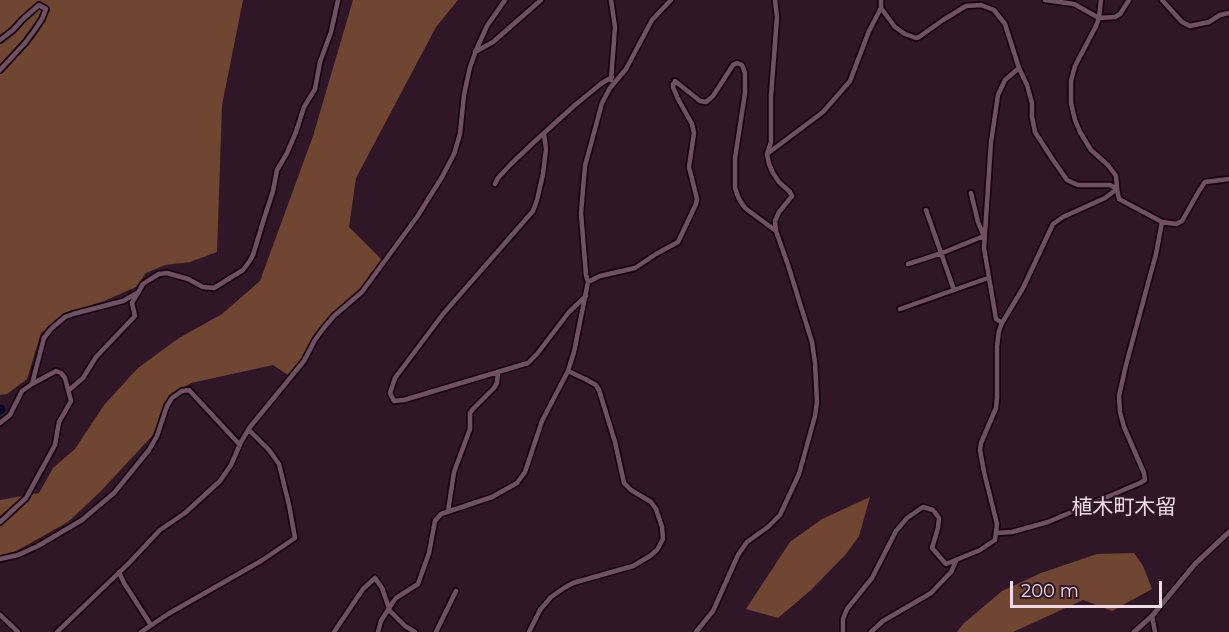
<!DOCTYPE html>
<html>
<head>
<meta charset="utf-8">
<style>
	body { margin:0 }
	#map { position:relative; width:1229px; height:632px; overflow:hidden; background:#301728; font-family:Montserrat,sans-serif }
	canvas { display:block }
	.scale { position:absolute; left:1010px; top:581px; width:152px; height:27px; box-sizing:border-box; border:3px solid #eddce6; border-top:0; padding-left:8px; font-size:18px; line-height:21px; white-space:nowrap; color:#eddce6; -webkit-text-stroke:4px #301728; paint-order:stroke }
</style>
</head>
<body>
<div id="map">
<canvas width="1229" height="632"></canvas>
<div class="scale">200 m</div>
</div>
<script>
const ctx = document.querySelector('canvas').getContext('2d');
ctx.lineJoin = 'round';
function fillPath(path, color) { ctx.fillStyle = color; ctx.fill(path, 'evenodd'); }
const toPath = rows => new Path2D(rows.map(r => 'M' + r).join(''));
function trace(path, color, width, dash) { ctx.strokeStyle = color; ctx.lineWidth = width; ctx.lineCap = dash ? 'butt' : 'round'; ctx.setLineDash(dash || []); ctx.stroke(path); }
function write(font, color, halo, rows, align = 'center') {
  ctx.font = font + ' Montserrat,"Noto Sans JP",sans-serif'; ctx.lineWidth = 4.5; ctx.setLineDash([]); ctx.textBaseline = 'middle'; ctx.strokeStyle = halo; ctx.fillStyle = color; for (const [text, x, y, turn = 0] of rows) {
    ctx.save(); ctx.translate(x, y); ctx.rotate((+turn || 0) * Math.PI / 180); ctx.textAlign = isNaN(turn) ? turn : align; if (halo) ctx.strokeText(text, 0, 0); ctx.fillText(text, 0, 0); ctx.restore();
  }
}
fillPath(toPath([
	[0,0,243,0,222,105,217,252,190,262,165,265,146,273,136,287,104,301,64,314,41,333,27,379,7,394,0,395],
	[353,0,458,0,436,27,356,178,349,227,385,263,337,314,288,375,273,365,191,383,173,394,153,435,100,492,68,522,2,559,0,558,0,500,39,493,53,468,75,449,104,405,138,368,179,338,222,314,260,281,313,136],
	[870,497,859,536,846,554,811,590,778,618,746,609,790,542,822,519],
	[1134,553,1143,566,1152,589,1112,611,1083,600,1013,632,957,632,963,624,1002,591,1041,573,1097,554]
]), '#6e4632');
trace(toPath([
	[0,410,1,409]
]), '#080828', 9);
const minor = toPath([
	[611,0,615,27,611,80],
	[1045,0,1074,4,1099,18,1115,17,1120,14,1129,0],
	[1101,0,1099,18,1096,26,1075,66,1071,81,1071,103,1075,120,1080,132,1091,150,1108,165,1116,176,1117,189,1119,199,1162,222,1176,224,1182,221,1199,191,1205,182,1229,179],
	[1162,0,1182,22,1190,26,1209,22,1220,15,1229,13],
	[881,8,895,27,905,34,916,38,919,37,943,20,966,6,981,5,994,10,1005,24,1019,68,1027,85,1032,103,1032,117,1035,132,1051,157,1067,180,1078,185,1110,185,1117,189],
	[0,40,13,30,23,19,39,5,46,9,42,19,34,31,25,43,0,70],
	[475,52,493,42,541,0],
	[544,134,546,149,543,174,537,200,533,211,443,314,395,378,390,393,394,401,404,400,528,363,537,354,569,312,586,296],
	[767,154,823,112,850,81,869,31,881,8,881,0],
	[495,184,498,178,511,164,533,143,575,105,602,83,612,77],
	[971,193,978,222,983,234],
	[926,210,954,290],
	[908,264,942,253,984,236],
	[588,282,600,276,635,268,656,254,678,242,696,204,697,199,689,167,694,133,692,124,678,99,673,87,673,84,675,83,675,81,700,101,706,102,713,96,733,65,737,63,742,65,745,73,745,93,735,158,735,188,739,199,745,208,776,231],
	[900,309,988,278],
	[1002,323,996,319,984,248,991,142,998,95,1005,80,1019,68],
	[32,384,44,338,51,329,65,317,73,314,123,301,137,293],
	[69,390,83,378,96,357,135,316,132,303,143,284,149,280,159,274,167,273,188,279,203,287,214,288,243,270,249,262,253,255,263,222,273,191,277,170,287,153,296,132,304,107,315,89,320,62,331,32,338,0],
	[0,423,10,415,22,391,32,384,56,371,61,373,65,378,71,401,59,422,55,445,26,498,0,522],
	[448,511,454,472,470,429,470,413,473,409,494,388,497,383,498,372],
	[996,533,1012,532,1048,522,1140,483,1145,480,1144,473,1124,427,1120,412,1119,396,1126,365,1156,254,1162,222],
	[0,559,18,555,38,546,82,520,114,493,149,450,157,436,167,406,172,398,182,391,189,390,240,445],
	[119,572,124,583,151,625],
	[0,615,18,632],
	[1152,616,1155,632],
	[57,632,129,563,160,530,185,513,220,481,231,465,241,442,250,427,304,361,315,340,323,329,334,316,362,292,417,217,442,177,454,154,460,134,464,95,470,67,477,48,487,26,505,0],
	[141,632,168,614,261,561,295,538,289,505,279,464,269,450,249,430],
	[334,632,363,589,375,578,382,588,390,611,405,626,415,632],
	[378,632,381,621,393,602,396,598,418,584,429,553,435,521,441,514,492,497,517,483,525,472,542,421,568,371,574,352,588,282,586,275,581,213,585,166,602,103,610,88,626,69,652,20,671,0],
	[436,632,456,591],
	[529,632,540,610,551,597,564,588,573,583,633,566,650,556,657,550,663,539,662,527,656,509,651,502,631,490,624,483,615,442,599,390,596,385,585,379,568,371],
	[696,632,713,611,738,555,747,542,768,527,780,515,799,474,815,416,817,402,815,363,812,342,788,265,776,231,775,221,779,212,792,196,790,192,779,182,773,173,769,164,767,154,771,142,771,96,777,17,775,0],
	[843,632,843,619,847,609,872,578,896,531,907,518,923,507,933,510,939,518,938,528,932,548,946,564,980,550,995,540,997,524,984,472,980,450,981,443,996,408,997,398,997,346,999,331,1002,323,1023,288,1053,224,1063,217,1105,198,1117,189],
	[871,632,883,621,931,593,951,572,956,561]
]);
const tertiary = toPath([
	[1134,632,1152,616,1195,564,1229,532]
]);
trace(minor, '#170310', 8);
trace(tertiary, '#170310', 8);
trace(minor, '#6f5163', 4.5);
trace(tertiary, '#6f5163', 5);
write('21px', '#eddce6', '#301728', [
	["植木町木留",1124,508]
]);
</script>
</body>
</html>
